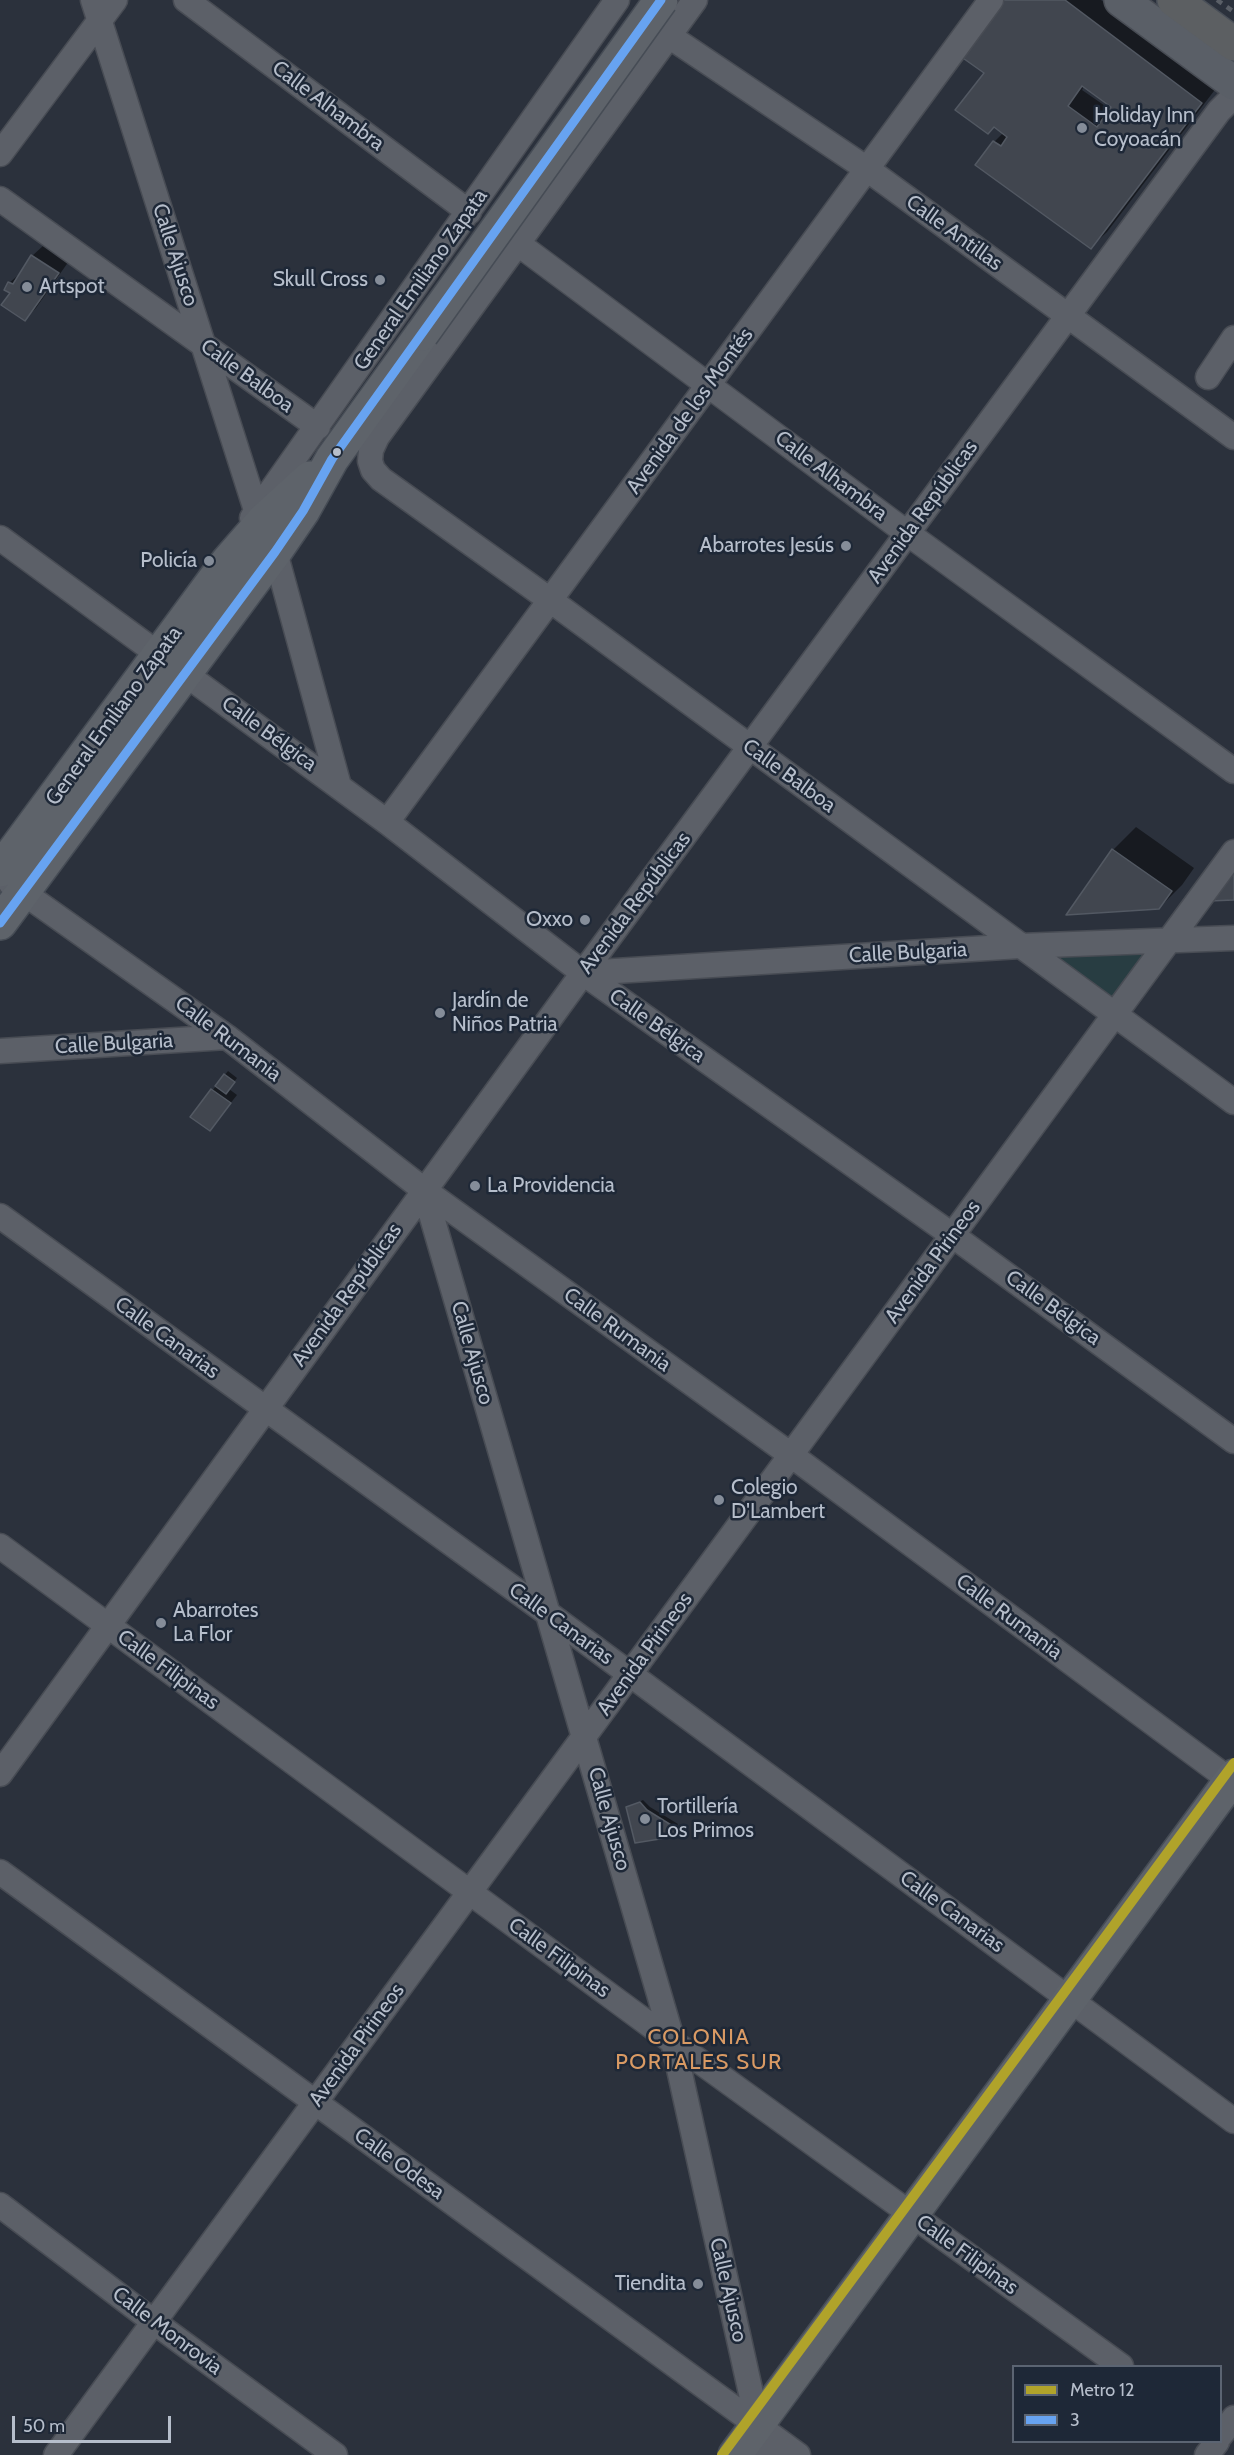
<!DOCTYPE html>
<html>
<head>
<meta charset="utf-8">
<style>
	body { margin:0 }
	#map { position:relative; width:1234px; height:2455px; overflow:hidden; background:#2b313c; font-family:Cabin,sans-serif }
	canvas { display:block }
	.legend { position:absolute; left:1012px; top:2365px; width:210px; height:78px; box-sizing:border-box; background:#1e2837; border:2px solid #5b6472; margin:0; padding:8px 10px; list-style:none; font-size:18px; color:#b6becb }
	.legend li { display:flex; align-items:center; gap:12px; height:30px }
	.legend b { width:30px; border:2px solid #5b6472 }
	.scale { position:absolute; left:12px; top:2416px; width:159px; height:27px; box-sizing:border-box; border:3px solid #b6becb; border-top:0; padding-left:8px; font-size:18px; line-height:21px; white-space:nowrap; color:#b6becb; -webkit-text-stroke:4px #1e2837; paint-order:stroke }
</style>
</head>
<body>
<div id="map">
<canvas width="1234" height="2455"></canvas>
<ul class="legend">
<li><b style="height:8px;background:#b0a32a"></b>Metro 12</li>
<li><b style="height:8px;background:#67a3f1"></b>3</li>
</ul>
<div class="scale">50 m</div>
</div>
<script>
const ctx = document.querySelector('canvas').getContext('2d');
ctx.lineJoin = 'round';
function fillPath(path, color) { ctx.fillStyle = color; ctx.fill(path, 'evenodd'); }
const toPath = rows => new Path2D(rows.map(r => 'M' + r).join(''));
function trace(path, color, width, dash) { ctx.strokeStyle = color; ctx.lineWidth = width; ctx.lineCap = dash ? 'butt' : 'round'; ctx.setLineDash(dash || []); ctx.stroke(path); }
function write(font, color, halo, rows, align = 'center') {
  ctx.font = font + ' Cabin,sans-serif'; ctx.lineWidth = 5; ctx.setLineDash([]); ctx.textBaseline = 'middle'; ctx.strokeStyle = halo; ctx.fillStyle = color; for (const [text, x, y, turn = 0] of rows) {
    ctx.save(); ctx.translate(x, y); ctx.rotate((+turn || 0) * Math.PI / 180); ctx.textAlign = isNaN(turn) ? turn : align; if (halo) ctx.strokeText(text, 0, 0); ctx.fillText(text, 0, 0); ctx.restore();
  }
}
fillPath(toPath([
	[1168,941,1112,1013,1021,947]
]), '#283d42');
fillPath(toPath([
	[1002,0,1101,0,1217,87,1107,232,1091,247,994,142,1004,132,986,73],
	[1084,86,1113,107,1111,110,1082,90],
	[44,245,69,261,36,308,25,319,12,292,6,290,9,283,22,272,32,256],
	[1136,827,1194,868,1182,885,1159,908,1113,850],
	[228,1071,237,1078,229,1089,237,1095,210,1129,192,1116],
	[643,1800,650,1807,678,1824,672,1833,627,1808]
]), '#0007');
const building = toPath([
	[1000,0,1065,0,1202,103,1091,249,975,165,993,141,1001,146,1007,137,994,127,988,134,955,110,984,73,960,56,1000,0],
	[1082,86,1111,107,1097,127,1068,106,1082,86],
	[31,255,59,273,25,321,1,305,10,293,4,290,8,282,13,284,31,255],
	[1112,849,1172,891,1159,909,1066,915,1112,849],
	[1234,866,1234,900,1209,901,1234,866],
	[224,1074,235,1082,226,1094,215,1086,224,1074],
	[211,1089,231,1103,210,1131,190,1117,211,1089],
	[640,1802,647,1810,676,1828,673,1835,666,1838,635,1843,626,1807,640,1802]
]);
fillPath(building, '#41464f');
trace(building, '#535963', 1.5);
const street = toPath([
	[93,0,256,510],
	[186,0,469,212],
	[695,0,377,437,371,450,370,461,373,470,381,479,550,600,1234,1102],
	[669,36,867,169,1234,437],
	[0,154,115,0],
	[0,199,318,427],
	[517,243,907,533,1234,771],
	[1208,377,1234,338],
	[252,518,617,0],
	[0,538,387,822,583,973,952,1235,1234,1441],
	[275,552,339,786],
	[387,822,991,0],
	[11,884,227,1037,424,1190,791,1455,1234,1783],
	[583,973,1020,946,1234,938],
	[0,1051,227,1037],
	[424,1190,673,2042,758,2425,768,2455],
	[0,1216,550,1615,1234,2121],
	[0,1546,673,2042,1121,2366],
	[0,1774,583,973,1219,111,1234,96],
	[0,1872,798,2455],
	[0,2205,154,2322,335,2455],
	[1220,2436,1234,2418],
	[56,2455,1234,852],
	[1207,2455,1217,2442]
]);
const secondary = toPath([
	[1121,0,1234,83]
]);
const primary = toPath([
	[0,870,228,561,263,521,310,478],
	[0,923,275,552,303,511,332,459,422,334],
	[735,2455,1234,1776]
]);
const highway = toPath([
	[1174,0,1234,44]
]);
trace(street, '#484c54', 27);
trace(secondary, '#484c54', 36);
trace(primary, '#464c55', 36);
trace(highway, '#484e57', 36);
trace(street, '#5c6068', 24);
trace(secondary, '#5a5f67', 33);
trace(primary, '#5e636a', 33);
trace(highway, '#5c5f62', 33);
trace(toPath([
	[1217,0,1234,12]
]), '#5a5f67', 4.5, [6, 6]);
const primaryBridge = toPath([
	[422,334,661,0]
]);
trace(primaryBridge, '#464c55', 36, []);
trace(primaryBridge, '#5e636a', 33);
trace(toPath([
	[0,923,275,552,303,511,332,459,661,0]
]), '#67a3f1', 9);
trace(toPath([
	[722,2455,1234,1763]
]), '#b0a32a', 10);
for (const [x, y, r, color] of [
	[1082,128,6,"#858d99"],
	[380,280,6,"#858d99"],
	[27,287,6,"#858d99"],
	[337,452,5,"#b6becb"],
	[846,546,6,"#858d99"],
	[209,561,6,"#858d99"],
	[585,920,6,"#858d99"],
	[440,1013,6,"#858d99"],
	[475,1186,6,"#858d99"],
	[719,1500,6,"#858d99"],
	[161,1623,6,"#858d99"],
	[645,1819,6,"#858d99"],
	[698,2284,6,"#858d99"]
]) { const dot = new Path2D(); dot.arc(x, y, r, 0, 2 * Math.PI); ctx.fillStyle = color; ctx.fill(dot); trace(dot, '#1e2837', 2); }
write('21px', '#b6becb', '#1e2837', [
	["Calle Alhambra",328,106,37],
	["Calle Antillas",954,233,36],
	["Calle Ajusco",175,255,72],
	["General Emiliano Zapata",421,280,-55],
	["Calle Balboa",247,376,36],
	["Avenida de los Montés",690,411,-54],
	["Calle Alhambra",831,476,37],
	["Avenida Repúblicas",923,512,-54],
	["General Emiliano Zapata",114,716,-54],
	["Calle Bélgica",269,734,36],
	["Calle Balboa",789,776,36],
	["Avenida Repúblicas",635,903,-53],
	["Calle Bulgaria",908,953,-3],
	["Calle Bélgica",657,1026,35],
	["Calle Rumania",228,1039,37],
	["Calle Bulgaria",114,1044,-3],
	["Avenida Pirineos",933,1262,-54],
	["Avenida Repúblicas",347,1295,-54],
	["Calle Bélgica",1053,1308,36],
	["Calle Rumania",617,1330,36],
	["Calle Canarias",167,1338,36],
	["Calle Ajusco",472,1353,74],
	["Calle Rumania",1009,1617,37],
	["Calle Canarias",561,1624,36],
	["Avenida Pirineos",645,1654,-54],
	["Calle Filipinas",168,1670,36],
	["Calle Ajusco",609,1819,74],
	["Calle Canarias",952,1912,36],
	["Calle Filipinas",559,1958,36],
	["Avenida Pirineos",357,2045,-54],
	["Calle Odesa",399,2164,36],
	["Calle Filipinas",967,2255,36],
	["Calle Ajusco",728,2290,77],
	["Calle Monrovia",167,2331,37]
]);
write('21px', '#b6becb', '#1e2837', [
	["Holiday Inn",1094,116],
	["Coyoacán",1094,140],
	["Skull Cross",368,280,"right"],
	["Artspot",39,287],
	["Abarrotes Jesús",834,546,"right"],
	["Policía",197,561,"right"],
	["Oxxo",573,920,"right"],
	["Jardín de",452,1001],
	["Niños Patria",452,1025],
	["La Providencia",487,1186],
	["Colegio",731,1488],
	["D'Lambert",731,1512],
	["Abarrotes",173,1611],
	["La Flor",173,1635],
	["Tortillería",657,1807],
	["Los Primos",657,1831],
	["Tiendita",686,2284,"right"]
], 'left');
ctx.letterSpacing = '1.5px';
write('22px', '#d99a64', '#1e2837', [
	["COLONIA",699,2038],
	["PORTALES SUR",699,2063]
]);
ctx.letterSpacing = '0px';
</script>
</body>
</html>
